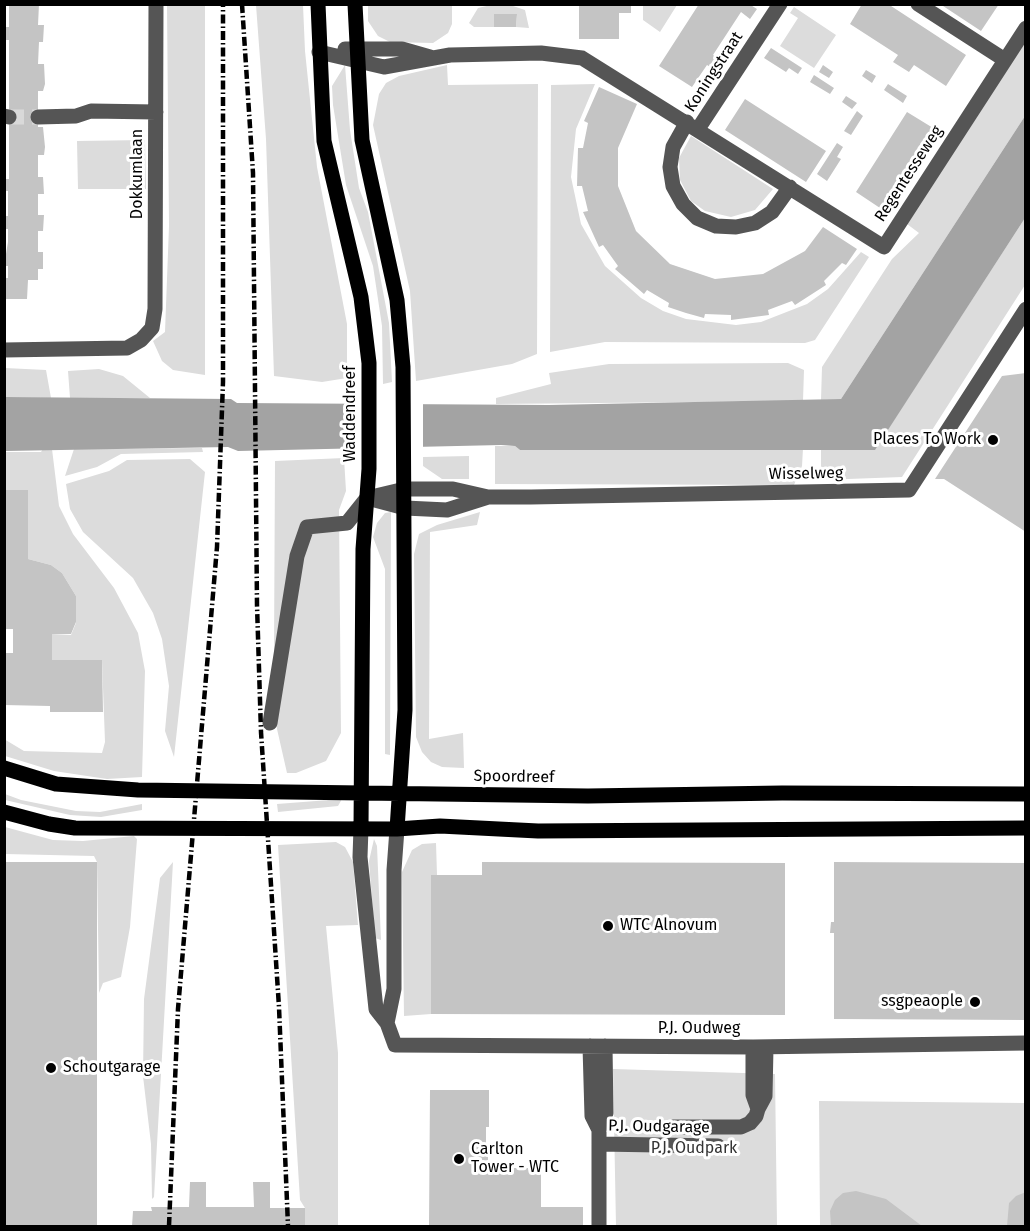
<!DOCTYPE html>
<html>
<head>
<meta charset="utf-8">
<style>
	body { margin:0 }
	#map { position:relative; width:1030px; height:1231px; overflow:hidden; background:#fff; font-family:"Fira Sans",sans-serif }
	canvas { display:block }
	.frame { position:absolute; inset:0; border:6px solid #000; pointer-events:none }
</style>
</head>
<body>
<div id="map">
<canvas width="1030" height="1231"></canvas>
<div class="frame"></div>
</div>
<script>
const ctx = document.querySelector('canvas').getContext('2d');
ctx.lineJoin = 'round';
function fillPath(path, color) { ctx.fillStyle = color; ctx.fill(path, 'evenodd'); }
const toPath = rows => new Path2D(rows.map(r => 'M' + r).join(''));
function trace(path, color, width, dash) { ctx.strokeStyle = color; ctx.lineWidth = width; ctx.lineCap = dash ? 'butt' : 'round'; ctx.setLineDash(dash || []); ctx.stroke(path); }
function write(font, color, halo, rows, align = 'center') {
  ctx.font = font + ' "Fira Sans",sans-serif'; ctx.lineWidth = 6; ctx.setLineDash([]); ctx.textBaseline = 'middle'; ctx.strokeStyle = halo; ctx.fillStyle = color; for (const [text, x, y, turn = 0] of rows) {
    ctx.save(); ctx.translate(x, y); ctx.rotate((+turn || 0) * Math.PI / 180); ctx.textAlign = isNaN(turn) ? turn : align; if (halo) ctx.strokeText(text, 0, 0); ctx.fillText(text, 0, 0); ctx.restore();
  }
}
fillPath(toPath([
	[167,5,205,5,205,375,173,370,162,361,153,341,165,332,169,226],
	[256,5,303,5,305,51,317,167,347,324,347,378,322,382,274,376,266,139],
	[368,5,452,5,452,24,448,33,433,43,390,42,378,36,368,21],
	[491,5,510,5,525,10,529,28,516,27,517,15,494,27,474,27,469,23,478,8],
	[643,5,643,4,677,5,660,32,643,20],
	[794,7,836,35,814,68,780,46,798,18,790,13],
	[1025,40,1025,116,841,399,821,400,822,367,892,259,919,233,907,224],
	[345,65,350,130,359,188,368,212,389,323,392,382,383,384,382,326,373,266,346,185,333,105,332,86],
	[447,65,448,85,538,84,537,354,512,364,416,381,410,291,373,125,379,94,386,83,399,76],
	[595,84,576,129,571,177,581,224,605,266,641,298,663,311,686,319,736,325,761,322,807,304,828,289,861,252,869,257,815,340,805,343,605,342,550,352,551,85],
	[691,136,773,189,755,210,731,217,705,211,691,201,680,180,679,158],
	[145,140,146,189,78,189,77,141],
	[1025,218,1025,285,902,477,821,480,821,449,875,449],
	[788,363,804,370,803,401,496,404,496,398,551,384,549,373,609,364],
	[5,368,46,370,51,398,5,397],
	[99,369,123,376,150,398,70,398,68,371],
	[495,446,515,446,520,450,803,448,802,466,794,485,495,484],
	[202,448,203,452,121,454,97,467,65,476,74,449],
	[43,449,52,449,59,506,73,534,114,588,138,633,145,671,142,777,107,779,54,771,5,756,4,739,24,751,102,753,105,742,102,660,52,660,52,634,71,635,76,623,76,596,62,573,51,565,28,559,5,490,5,452,41,452],
	[469,456,469,479,442,479,423,466,423,457],
	[344,458,346,491,339,510,341,733,326,761,296,773,287,773,277,729,274,652,275,461],
	[190,459,205,472,174,757,165,731,169,686,162,639,153,613,133,578,83,532,70,509,66,484,109,471,127,460],
	[391,512,390,755,385,754,385,569,373,537,377,523,385,513],
	[480,512,477,525,430,532,429,739,463,733,464,768,442,767,431,762,422,752,416,737,414,554,419,534,437,525],
	[5,794,21,800,76,811,100,812,142,804,142,810,101,817,70,815,5,800],
	[342,799,338,806,278,812,277,804],
	[5,827,53,840,83,841,134,836,137,839,130,927,121,977,103,983,99,993,97,862,94,856,5,854],
	[374,839,377,846,381,940,375,938,369,861],
	[336,842,345,847,353,862,358,925,326,926,338,1053,338,1226,305,1225,305,1208,300,1200,278,845],
	[436,843,437,875,431,876,431,1014,404,1016,402,872,412,850,422,844],
	[173,862,154,1197,152,1199,151,1144,143,1076,144,999,160,878],
	[613,1069,775,1074,777,1226,616,1226],
	[819,1101,1025,1103,1025,1226,820,1226]
]), '#dcdcdc');
fillPath(toPath([
	[1025,116,1025,218,875,450,520,450,515,446,501,445,238,451,228,447,5,451,5,397,231,399,237,403,549,405,841,399]
]), '#a3a3a3');
fillPath(toPath([
	[349,401,423,401,423,450,349,452]
]), '#fff');
fillPath(toPath([
	[9,4,39,4,38,25,44,25,43,42,39,42,38,64,44,64,45,84,43,91,38,91,38,127,43,127,45,147,44,155,38,155,38,177,43,177,44,194,38,194,38,215,44,215,43,231,38,231,38,252,43,252,43,269,38,269,38,280,28,280,27,299,4,299,4,278,8,278,8,266,4,266,8,242,8,229,4,229,4,216,8,216,8,191,4,191,4,179,9,179,9,40,4,40,4,27,9,27],
	[579,4,631,4,631,13,619,13,619,39,579,39],
	[699,4,749,4,757,9,750,19,741,12,713,55,723,62,717,71,707,65,692,87,659,66],
	[862,4,888,4,966,55,946,86,914,65,909,72,893,62,898,55,850,24],
	[940,4,999,4,981,31],
	[494,14,517,14,516,27,494,27],
	[771,48,802,68,798,74,789,68,786,72,764,58],
	[823,65,833,72,829,78,819,72],
	[866,70,876,76,872,83,862,76],
	[814,75,834,88,830,94,810,82],
	[888,84,907,96,903,103,884,90],
	[599,87,637,104,618,148,618,186,636,231,670,264,715,279,763,274,805,251,823,227,857,249,846,265,842,263,824,281,826,285,795,305,792,301,768,310,769,315,731,320,731,315,705,314,704,318,686,313,668,307,669,303,647,290,644,294,615,269,618,266,603,245,599,247,583,212,588,211,582,186,577,186,578,148,583,148,588,123,584,121],
	[846,96,857,103,852,109,842,102],
	[745,99,826,151,806,182,725,130],
	[857,111,863,116,851,135,844,131],
	[907,112,938,131,886,212,856,192],
	[837,143,843,147,837,157,841,159,827,181,817,174],
	[1026,373,1026,532,944,479,935,479,1002,376],
	[4,490,28,490,28,559,51,565,62,573,76,596,76,622,71,634,52,634,52,660,102,660,103,712,50,712,50,706,4,705,4,653,13,653,13,629,4,629],
	[4,862,97,862,97,1226,4,1226],
	[482,862,785,863,785,1015,431,1014,431,875,482,875],
	[834,862,1026,863,1026,1020,834,1019,834,933,830,933,831,922,834,922],
	[430,1090,489,1090,489,1127,486,1127,486,1149,488,1149,488,1168,541,1168,541,1207,583,1207,583,1226,429,1226],
	[190,1182,206,1182,206,1207,254,1207,253,1182,270,1182,270,1208,305,1208,305,1226,132,1226,133,1211,152,1211,151,1207,189,1207],
	[856,1191,886,1199,922,1226,831,1226,830,1211,835,1200,843,1193],
	[1026,1192,1026,1226,1007,1226,1009,1203,1016,1196]
]), '#c4c4c4');
trace(toPath([
	[9,117,38,117]
]), '#d9d9d9', 15, [15, 8]);
trace(toPath([
	[918,4,1005,60],
	[345,49,402,49,430,57],
	[319,52,384,67,450,55,541,53,582,58,884,247,1026,28],
	[4,116,9,117],
	[38,117,76,116,91,111,156,112],
	[687,122,673,147,670,167,673,186,683,204,697,218,716,226,736,227,755,223,772,212,790,187],
	[698,129,780,4],
	[4,350,127,348,141,340,152,328,155,309,156,4],
	[367,498,405,489,453,489,488,497,531,497,909,490,1026,309],
	[371,499,405,508,447,510,488,497],
	[270,723,297,556,307,527,347,523,367,498],
	[361,828,360,857,376,1009,387,1023,395,1045,753,1047,1026,1043],
	[387,1023,394,989,394,870,397,829],
	[590,1046,592,1116,599,1130],
	[758,1109,765,1096,766,1047],
	[673,1127,741,1127,750,1123,756,1116,758,1109,753,1095,753,1047],
	[599,1144,718,1146],
	[599,1226,599,1130,606,1113,605,1046]
]), '#555', 15);
trace(toPath([
	[318,4,324,141,361,297,369,363,369,469,363,549,361,828],
	[355,4,362,140,397,300,403,367,405,710,397,829],
	[4,768,56,784,138,790,588,796,782,793,1026,794],
	[4,812,49,824,75,828,397,829,440,826,538,831,1026,828]
]), '#000', 15);
trace(toPath([
	[242,4,253,173,257,605,261,732,279,1007,288,1226],
	[169,1226,178,1009,217,547,223,382,223,4]
]), '#000', 4.5, [9, 3, 1.5, 3]);
for (const [x, y, r, color] of [
	[993,440,6,"#000"],
	[608,926,6,"#000"],
	[975,1002,6,"#000"],
	[51,1068,6,"#000"],
	[459,1159,6,"#000"]
]) { const dot = new Path2D(); dot.arc(x, y, r, 0, 2 * Math.PI); ctx.fillStyle = color; ctx.fill(dot); trace(dot, '#fff', 2); }
write('16px', '#000', '#fff', [
	["Koningstraat",714,72,-57],
	["Dokkumlaan",138,174,-90],
	["Regentesseweg",909,174,-57],
	["Waddendreef",351,414,-90],
	["Wisselweg",806,474,-1],
	["Spoordreef",514,777,1],
	["P.J. Oudweg",699,1029],
	["P.J. Oudgarage",659,1127,1]
]);
write('16px', '#000', '#fff', [
	["Places To Work",981,440,"right"],
	["WTC Alnovum",620,926],
	["ssgpeaople",963,1002,"right"],
	["Schoutgarage",63,1068],
	["Carlton",471,1150],
	["Tower - WTC",471,1168]
], 'left');
write('16px', '#333', '#fff', [
	["P.J. Oudpark",694,1149]
]);
</script>
</body>
</html>
